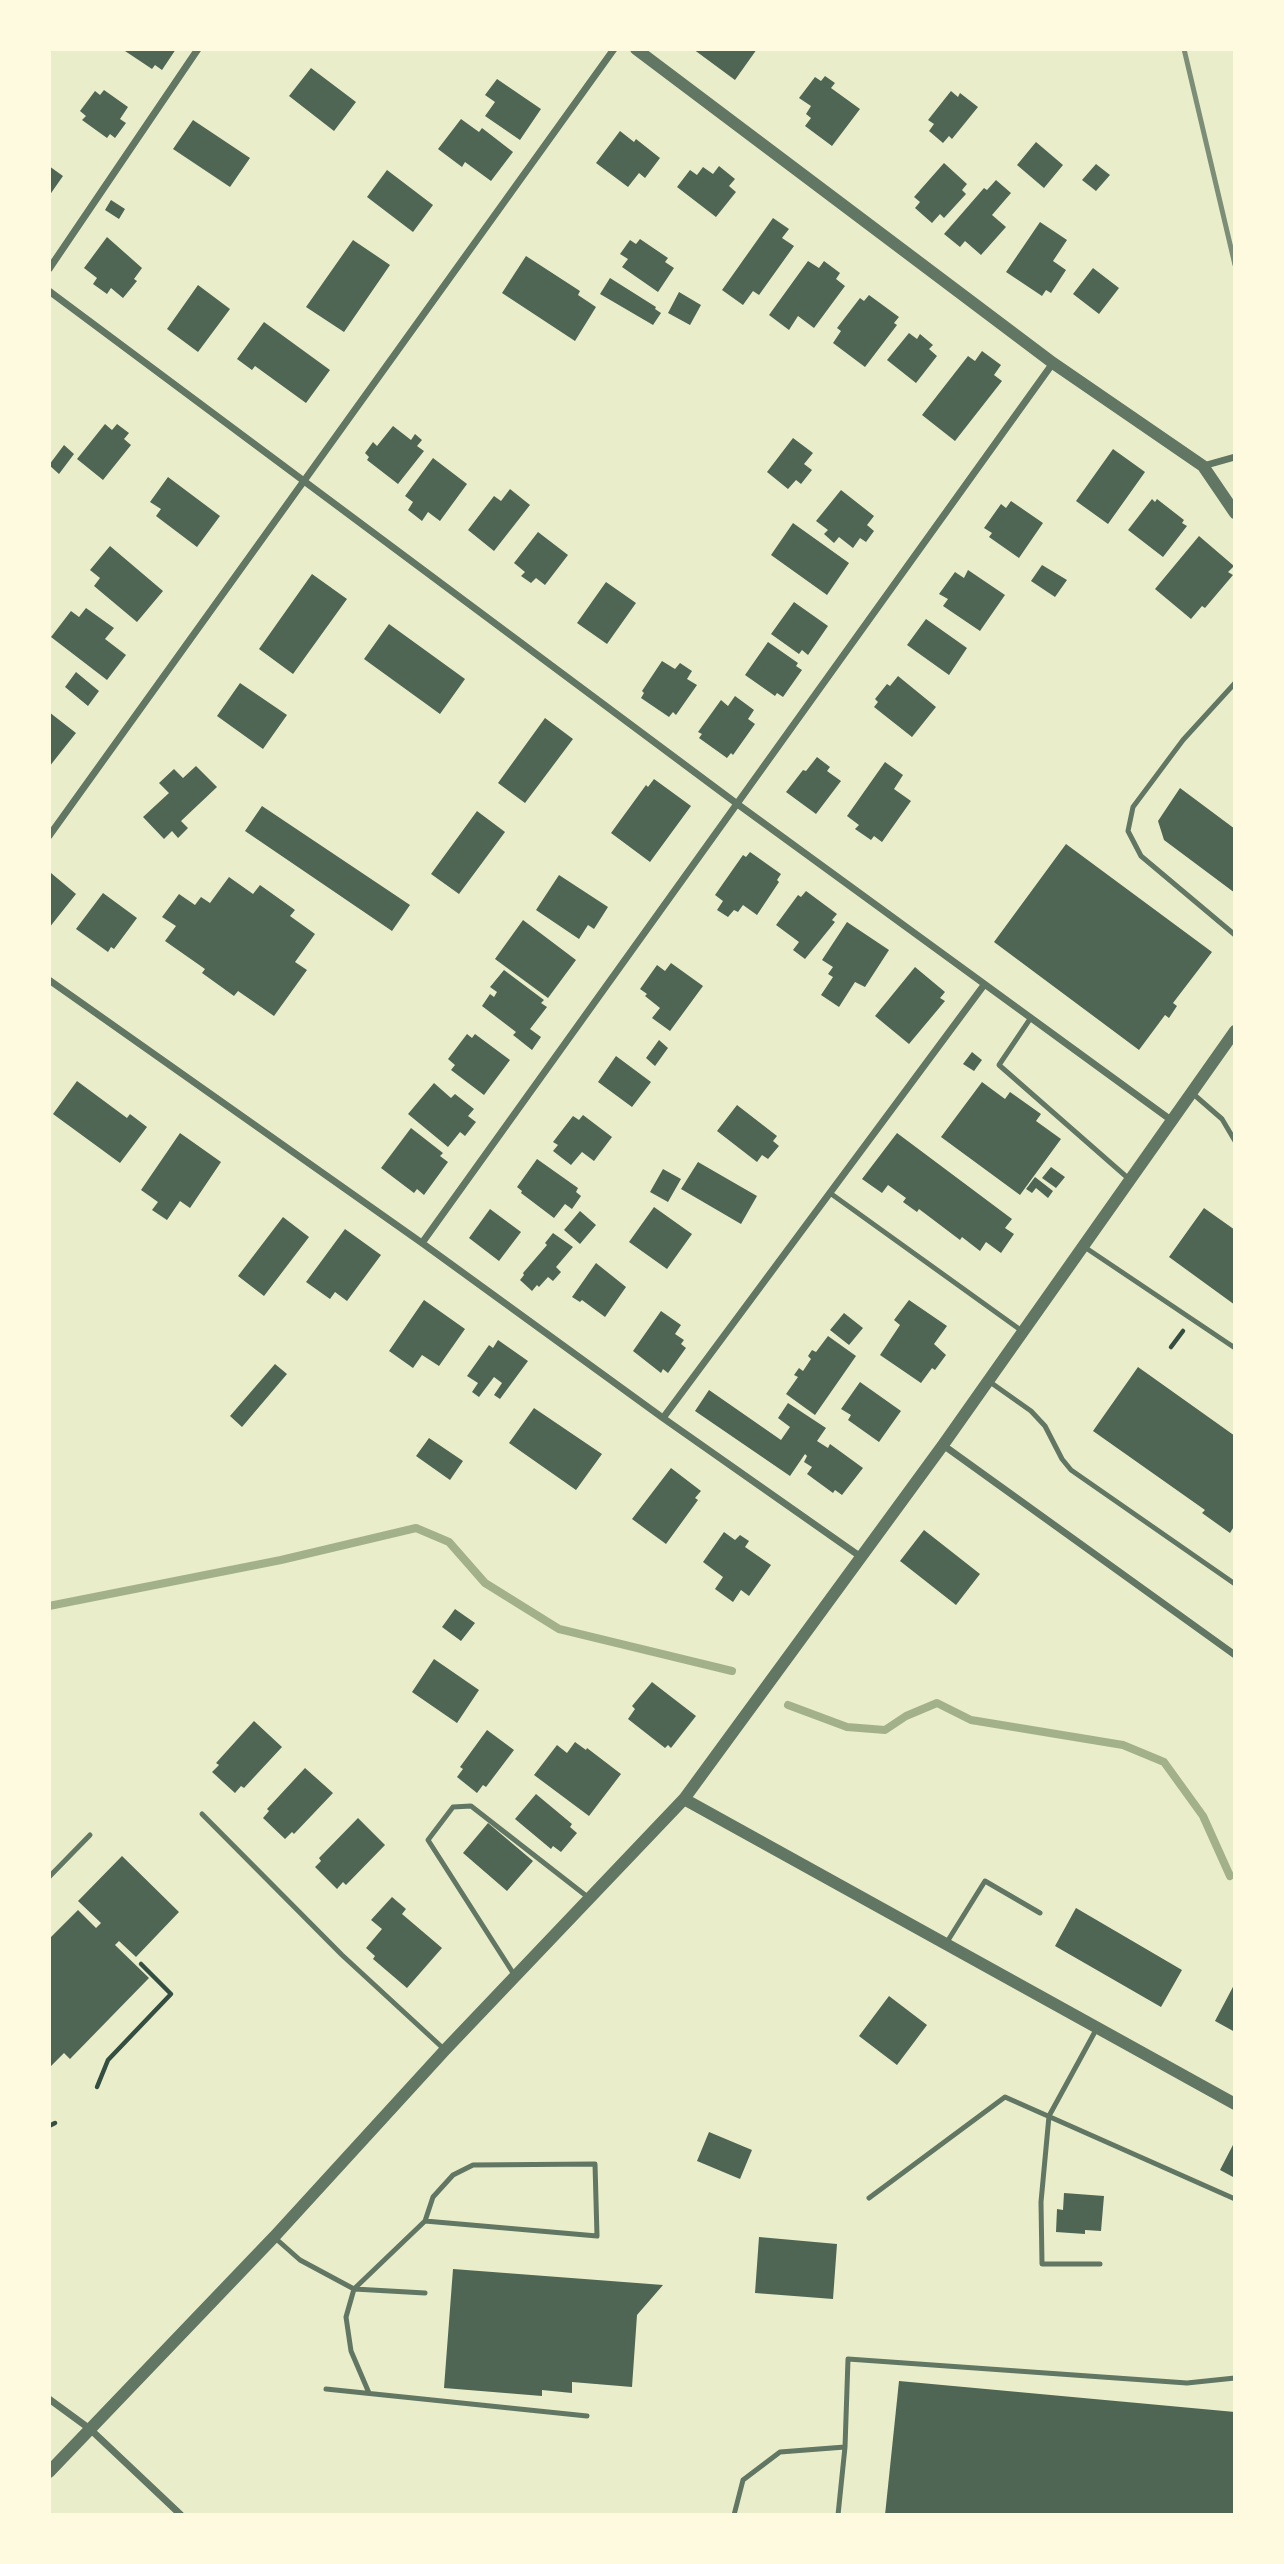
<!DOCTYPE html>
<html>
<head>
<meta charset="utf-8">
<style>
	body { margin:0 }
	#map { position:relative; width:1284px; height:2564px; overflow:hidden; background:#e9edc9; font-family:"Roboto Condensed",sans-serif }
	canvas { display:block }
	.frame { position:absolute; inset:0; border:51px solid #fefae0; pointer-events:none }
</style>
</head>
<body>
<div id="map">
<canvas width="1284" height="2564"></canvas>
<div class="frame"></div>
</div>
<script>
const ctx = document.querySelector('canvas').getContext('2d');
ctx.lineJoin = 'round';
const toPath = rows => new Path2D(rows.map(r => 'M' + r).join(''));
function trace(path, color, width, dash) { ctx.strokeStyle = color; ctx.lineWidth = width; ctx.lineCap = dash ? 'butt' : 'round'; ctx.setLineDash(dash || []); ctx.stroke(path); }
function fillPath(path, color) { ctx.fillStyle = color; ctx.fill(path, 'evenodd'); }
trace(toPath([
	[49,1606,281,1560,416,1528,449,1542,485,1583,559,1629,732,1671],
	[788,1705,847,1727,885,1730,906,1716,937,1703,971,1720,1123,1745,1164,1762,1203,1816,1230,1876]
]), '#a3b18a', 8);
fillPath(toPath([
	[122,49,176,49,162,70,155,65,152,69],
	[693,49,757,49,735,80],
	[311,68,356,102,334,131,289,96],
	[825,76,835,83,831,88,860,109,832,146,805,126,811,118,806,114,811,106,799,98,815,77,821,81],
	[497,79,541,109,520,140,485,116,495,102,485,95],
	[104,90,128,107,120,119,126,123,115,138,110,134,107,138,82,120,86,116,80,111,95,91,100,95],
	[951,91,958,97,960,93,978,107,952,139,949,136,943,143,929,131,934,124,928,120],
	[461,119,479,132,482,128,513,152,491,181,465,162,462,167,438,149],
	[193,120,250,158,230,187,173,149],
	[620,131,634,142,636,139,660,158,645,178,639,173,628,187,596,163],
	[1036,142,1063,165,1044,188,1017,165],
	[944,163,967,184,962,190,966,194,944,218,940,214,932,223,915,208,920,202,914,197],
	[1096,164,1110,175,1096,191,1082,180],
	[49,166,63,176,49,196],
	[719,166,735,179,729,186,736,192,716,217,677,187,690,170,697,175,703,167,713,174],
	[387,170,433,205,413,232,367,197],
	[996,180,1011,193,992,215,1006,227,981,255,965,241,960,247,944,234,984,188,987,190],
	[111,200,125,209,119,219,105,210],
	[773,218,789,229,782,238,794,246,759,295,753,291,743,305,722,290],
	[1040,222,1067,240,1053,261,1066,270,1051,293,1046,290,1042,296,1006,272],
	[107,237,142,268,134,279,137,281,123,298,111,288,107,294,93,284,97,278,84,268],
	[640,239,668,258,665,262,674,268,658,292,622,267,628,259,620,254,630,240,636,244],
	[353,240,390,265,344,332,306,307],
	[526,256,580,291,578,295,596,307,575,341,502,293],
	[808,261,819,268,824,261,840,273,836,279,845,286,814,328,798,316,789,330,769,315],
	[1093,268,1119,288,1099,314,1073,294],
	[610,278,656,307,655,309,661,313,653,325,600,294],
	[198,285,230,309,198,352,167,329],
	[679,292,701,305,690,325,668,313],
	[869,295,899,317,894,323,897,325,865,367,833,343,841,331,837,328,860,298,864,301],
	[264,322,330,370,306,403,255,366,252,370,237,359],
	[909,333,917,339,920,334,933,345,929,349,937,356,916,383,887,360],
	[982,351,1001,365,994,375,1002,381,955,441,922,415,968,356,975,361],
	[105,424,112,430,117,424,129,433,124,439,131,445,103,480,77,459],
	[393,426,411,440,415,434,422,440,417,446,424,451,398,484,367,460,369,457,365,453,373,442,377,446],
	[793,438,813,453,804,464,812,470,801,484,796,480,788,489,767,472],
	[64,445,74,454,59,474,49,465],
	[1113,449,1145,472,1108,524,1076,501],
	[433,458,467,484,440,521,428,512,422,521,408,510,413,502,405,496],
	[168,477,220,516,197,547,156,516,161,509,150,502],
	[510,489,530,505,494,551,468,530,494,496,501,501],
	[841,490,874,516,867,525,874,531,866,542,860,538,853,548,839,537,834,543,824,534,828,530,816,521],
	[1152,499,1155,502,1157,499,1184,520,1182,523,1187,526,1163,557,1128,530],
	[1011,501,1043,523,1019,558,989,537,992,533,984,528,1001,504,1006,508],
	[793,523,849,563,827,595,771,555],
	[538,532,568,555,545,585,536,578,531,583,521,576,525,572,514,563],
	[1199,536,1234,566,1228,572,1233,575,1205,608,1202,606,1191,619,1155,589],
	[110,546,163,591,137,622,94,586,100,578,90,570],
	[1042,565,1067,580,1055,597,1031,581],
	[968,570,1005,595,980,631,943,606,948,599,939,594,955,572,964,578],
	[312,574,347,599,293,674,259,649],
	[606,582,636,603,607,644,577,623],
	[794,602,828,626,808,655,802,650,799,654,771,634],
	[86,608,114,628,105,639,126,655,107,680,51,637,71,611,79,617],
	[926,619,967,648,949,675,907,645],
	[389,624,465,679,440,714,364,659],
	[768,642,798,663,796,666,802,670,783,697,777,693,775,696,745,675],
	[662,661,675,669,680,663,692,671,687,679,697,685,676,715,673,712,669,717,641,698,644,693,642,691],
	[76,672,99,691,88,706,65,687],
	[898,676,936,707,912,737,874,707,878,702,875,699,887,684,890,686],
	[240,683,287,715,263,749,217,716],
	[735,696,754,710,748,719,755,724,733,755,731,753,727,758,699,738,702,734,698,732,721,700,728,706],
	[49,712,76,733,49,767],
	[545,718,573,739,525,803,498,783],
	[817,757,830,767,827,771,841,781,816,814,786,792,803,770,806,771],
	[885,762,903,775,894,789,911,801,882,842,874,836,871,840,855,829,859,825,847,816],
	[196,766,217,787,181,821,188,828,178,838,172,831,164,839,143,817,169,793,159,783,174,769,183,778],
	[654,779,691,806,650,862,611,833,646,785,648,787],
	[1180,788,1235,829,1235,893,1164,840,1158,821],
	[262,806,410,905,392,931,245,831],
	[477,811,505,832,459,894,431,874],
	[1066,844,1212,952,1173,1003,1177,1006,1169,1018,1165,1015,1139,1050,994,942],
	[750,852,781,874,777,880,779,882,757,915,743,905,738,912,734,910,728,917,717,910,723,901,715,895,743,855,746,857],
	[51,873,76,894,49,928,49,875],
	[559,875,608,907,594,929,588,925,579,939,536,910],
	[229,877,253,894,260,885,295,910,290,916,315,934,295,962,307,970,274,1016,238,991,234,996,202,973,205,969,165,941,176,926,162,917,179,894,195,905,201,897,210,903],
	[806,891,837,914,832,920,835,922,805,959,793,950,799,942,776,925,798,895,801,897],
	[103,893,137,918,114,949,111,947,108,952,76,929],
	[523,920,576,960,548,998,495,959],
	[847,922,889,950,865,987,855,982,839,1007,821,995,833,977,828,974,833,967,822,960],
	[671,963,703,986,670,1031,652,1018,660,1008,645,996,647,994,640,989,657,965,665,971],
	[915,967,945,992,940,998,945,1001,909,1044,875,1016],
	[504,970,544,1000,541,1003,547,1007,530,1029,541,1037,532,1050,513,1035,516,1032,482,1006,490,994,494,997,497,992,490,987],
	[467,1034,472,1038,475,1034,510,1060,484,1095,451,1070,455,1065,448,1059],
	[659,1040,668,1048,655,1066,646,1058],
	[972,1052,982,1060,974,1071,963,1064],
	[616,1056,651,1082,632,1107,598,1082],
	[77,1081,127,1118,130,1114,147,1127,120,1163,53,1114],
	[982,1082,1005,1099,1010,1092,1041,1114,1036,1121,1061,1139,1020,1195,941,1137],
	[434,1083,451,1098,455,1094,474,1109,468,1116,476,1122,465,1136,460,1132,448,1147,408,1114],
	[737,1105,777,1136,773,1141,779,1146,768,1159,762,1155,757,1162,717,1131],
	[583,1115,612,1137,594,1161,582,1152,571,1165,553,1151,558,1145,553,1142,573,1116,579,1120],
	[411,1128,443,1153,440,1156,448,1162,424,1195,417,1189,414,1193,381,1168],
	[180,1133,221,1162,190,1208,180,1201,167,1220,152,1210,158,1202,141,1190],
	[897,1133,1012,1219,1005,1228,1014,1234,1001,1253,986,1242,980,1251,962,1237,960,1240,919,1209,917,1212,903,1202,906,1198,888,1185,882,1193,862,1179],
	[537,1159,578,1188,576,1192,581,1196,572,1209,565,1204,554,1218,521,1193,522,1191,517,1187],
	[698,1162,757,1196,741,1224,681,1189],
	[1051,1167,1065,1177,1056,1188,1042,1178],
	[663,1169,681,1179,668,1202,650,1192],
	[1035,1177,1053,1191,1048,1198,1036,1188,1032,1193,1026,1189],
	[654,1207,692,1234,667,1269,629,1242],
	[1204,1208,1235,1230,1235,1305,1169,1257],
	[490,1209,521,1232,499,1261,469,1238],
	[580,1211,596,1225,580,1244,564,1230],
	[283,1217,309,1237,264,1296,238,1276],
	[345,1229,381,1255,347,1301,335,1292,330,1299,306,1282],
	[553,1233,573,1247,556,1267,561,1272,553,1281,548,1277,539,1287,537,1285,532,1291,520,1280,524,1275,523,1273,547,1245,545,1243],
	[596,1263,626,1287,605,1317,582,1300,580,1302,572,1297],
	[424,1300,465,1329,439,1366,422,1355,413,1368,389,1351],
	[909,1300,947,1326,934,1344,946,1355,935,1370,932,1368,921,1383,880,1355,900,1325,894,1320],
	[661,1311,681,1325,675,1334,684,1340,681,1344,686,1348,668,1373,663,1369,661,1373,633,1351],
	[844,1313,863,1328,849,1345,830,1330],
	[828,1336,856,1356,815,1415,786,1394,798,1377,794,1375,799,1368,803,1371,811,1359,808,1356,812,1350,816,1352],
	[498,1340,528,1361,500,1399,494,1395,502,1383,494,1377,479,1397,472,1392,478,1383,467,1376,489,1345,493,1348],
	[275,1364,287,1374,242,1427,230,1416],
	[1138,1367,1235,1436,1235,1525,1230,1533,1202,1513,1205,1510,1093,1431],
	[860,1382,901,1411,879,1442,848,1420,851,1415,841,1409],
	[709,1390,781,1440,790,1427,778,1418,788,1403,826,1428,817,1441,828,1448,830,1444,863,1468,842,1495,835,1490,833,1493,807,1474,812,1467,804,1462,808,1454,807,1456,805,1454,790,1476,695,1411],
	[534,1408,602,1454,576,1490,509,1443],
	[429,1438,463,1461,450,1480,416,1456],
	[671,1468,701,1491,695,1498,698,1500,666,1544,632,1519],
	[924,1530,980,1574,956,1605,900,1561],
	[724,1532,735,1540,740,1535,749,1541,745,1547,771,1565,749,1596,741,1590,733,1602,715,1589,723,1577,703,1562],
	[455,1609,475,1623,461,1641,442,1627],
	[434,1659,479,1690,457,1723,412,1692],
	[652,1682,696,1716,671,1748,668,1745,665,1748,628,1719,635,1709,632,1706],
	[254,1721,282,1747,244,1788,241,1786,235,1793,212,1772,219,1765,216,1763],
	[487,1730,514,1750,486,1787,483,1785,477,1793,457,1777,463,1769,460,1767],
	[575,1742,586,1750,587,1748,621,1774,589,1816,534,1775,557,1745,567,1753],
	[305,1768,333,1793,294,1834,292,1832,285,1839,263,1818,269,1811,267,1809],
	[536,1794,572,1824,570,1827,577,1833,561,1852,553,1846,551,1849,515,1819],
	[358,1818,385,1845,346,1885,343,1882,337,1889,315,1867,321,1861,319,1858],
	[488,1823,533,1861,507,1891,463,1853],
	[122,1856,179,1912,136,1957,119,1941,115,1945,149,1978,70,2059,64,2053,49,2068,49,1939,78,1910,96,1928,101,1923,78,1901],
	[392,1897,406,1909,402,1914,442,1948,407,1988,373,1959,375,1956,366,1948,382,1929,371,1920],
	[1076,1908,1182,1970,1161,2007,1055,1946],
	[1235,1983,1235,2032,1215,2021],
	[889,1996,927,2025,897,2065,859,2036],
	[709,2132,752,2150,740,2179,697,2161],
	[1235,2141,1235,2178,1220,2170],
	[1064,2193,1104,2196,1101,2231,1085,2230,1085,2234,1056,2232,1057,2209,1063,2210],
	[759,2237,837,2244,833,2299,755,2293],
	[453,2269,663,2285,637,2315,632,2387,572,2382,572,2393,542,2390,542,2396,444,2388],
	[899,2381,1235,2412,1235,2515,885,2515]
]), '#4f6655');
trace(toPath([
	[1171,1347,1183,1331],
	[97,2087,108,2060,171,1994,141,1964],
	[49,2126,55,2123]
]), '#344e41', 4.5);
trace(toPath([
	[1235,683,1183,740,1133,807,1128,831,1141,856,1235,935],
	[1030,1019,999,1065,1129,1179],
	[1191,1092,1222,1119,1235,1141],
	[830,1193,1022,1331],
	[1083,1246,1235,1348],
	[990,1382,1031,1411,1045,1426,1062,1459,1071,1470,1235,1584],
	[202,1814,342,1955,445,2050],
	[49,1877,90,1835],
	[947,1942,985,1881,1040,1913],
	[515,1976,428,1840,453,1807,471,1806,589,1898],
	[1097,2028,1049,2116,1041,2202,1042,2264,1100,2264],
	[869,2198,1005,2097,1235,2199],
	[274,2237,300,2260,354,2289,425,2293],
	[326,2389,587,2416],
	[369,2393,351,2351,346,2317,354,2289,425,2221,433,2197,453,2175,473,2165,595,2164,597,2236,425,2221],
	[734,2515,743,2480,780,2452,845,2447,848,2359,1187,2383,1235,2378],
	[838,2515,845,2447]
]), '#617663', 5);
trace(toPath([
	[49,269,198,49],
	[49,291,736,803,1171,1120],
	[1203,466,1235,457],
	[49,836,614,49],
	[49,980,422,1243,663,1418,861,1557],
	[422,1243,1053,363],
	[663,1418,984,985],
	[943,1445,1235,1655],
	[49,2399,90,2429,181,2515]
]), '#617663', 7);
trace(toPath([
	[636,49,1053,363,1203,466,1235,513],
	[684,1799,1235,2104],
	[49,2472,274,2237,445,2050,684,1799,943,1445,1235,1031]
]), '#617663', 12);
trace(toPath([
	[1184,49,1235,265]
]), '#7c8e77', 5);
</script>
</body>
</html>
